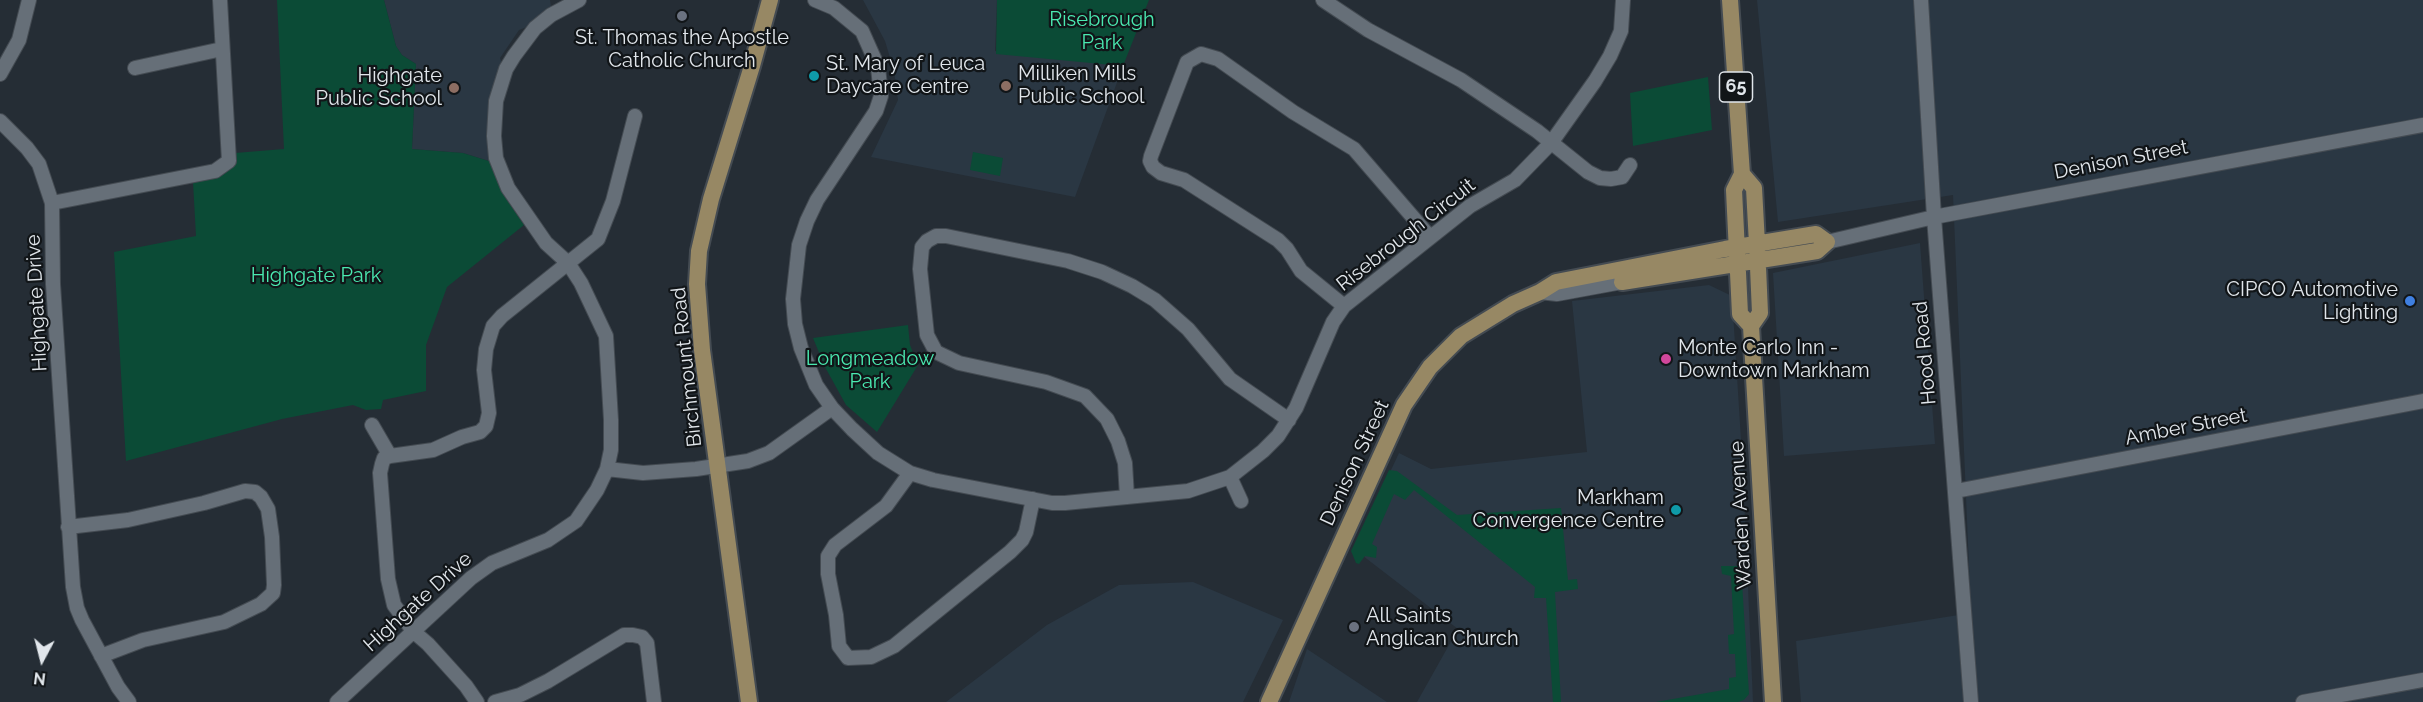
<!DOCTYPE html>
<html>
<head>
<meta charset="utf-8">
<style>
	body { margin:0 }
	#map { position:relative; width:2423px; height:702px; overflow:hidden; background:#252d35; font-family:Raleway,sans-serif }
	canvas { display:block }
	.north { position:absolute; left:12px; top:630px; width:60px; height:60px; -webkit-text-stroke:4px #111518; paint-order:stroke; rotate:187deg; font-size:16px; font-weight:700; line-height:24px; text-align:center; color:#e1e6eb }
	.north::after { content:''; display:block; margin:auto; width:21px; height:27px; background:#e1e6eb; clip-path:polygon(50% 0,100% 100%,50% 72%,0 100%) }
</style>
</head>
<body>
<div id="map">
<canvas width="2423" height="702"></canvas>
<div class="north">N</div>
</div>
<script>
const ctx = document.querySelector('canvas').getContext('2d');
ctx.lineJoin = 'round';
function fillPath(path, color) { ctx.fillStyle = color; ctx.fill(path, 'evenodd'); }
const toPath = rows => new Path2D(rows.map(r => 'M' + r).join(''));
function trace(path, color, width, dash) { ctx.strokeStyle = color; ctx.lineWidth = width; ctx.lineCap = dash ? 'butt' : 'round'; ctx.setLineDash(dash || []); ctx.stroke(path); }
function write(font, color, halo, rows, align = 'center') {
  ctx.font = font + ' Raleway,sans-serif'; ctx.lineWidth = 4.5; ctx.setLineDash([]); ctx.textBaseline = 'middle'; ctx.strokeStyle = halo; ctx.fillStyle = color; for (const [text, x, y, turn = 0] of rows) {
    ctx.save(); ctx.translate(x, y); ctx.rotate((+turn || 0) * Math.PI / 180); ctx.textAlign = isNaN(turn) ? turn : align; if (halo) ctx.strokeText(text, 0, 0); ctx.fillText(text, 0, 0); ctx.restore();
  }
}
fillPath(toPath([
	[384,0,550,0,551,7,529,26,519,30,500,58,502,64,491,97,488,117,492,162,463,153,412,149,416,64,402,55,396,46],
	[863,0,997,0,995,51,1123,66,1075,197,871,157,898,100,894,71,885,41],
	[1757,0,2423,0,2423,702,1801,702,1796,641,1971,613,1953,195,1778,222],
	[1920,243,1935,444,1784,456,1773,273],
	[1709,285,1732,296,1743,472,1753,702,1417,702,1458,629,1354,549,1399,453,1431,469,1587,452,1572,301],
	[1193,582,1283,620,1243,702,946,702,1047,625,1119,585],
	[1307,649,1387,702,1289,702]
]), '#2a3743');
fillPath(toPath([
	[277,0,384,0,396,46,402,55,416,64,412,149,463,153,492,162,505,197,524,225,447,287,426,345,426,391,383,400,381,409,366,410,353,405,282,419,126,461,114,252,196,236,193,182,224,174,230,168,235,153,284,149],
	[997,0,1149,0,1123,66,996,54],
	[1708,77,1712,130,1633,146,1630,93],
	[973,152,1003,158,1000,176,970,170],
	[908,325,910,345,918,365,877,432,846,405,825,367,813,338],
	[1389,470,1397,471,1457,515,1561,508,1568,580,1577,579,1578,589,1555,592,1561,702,1553,702,1546,598,1534,598,1535,587,1414,490,1405,500,1394,494,1372,544,1377,547,1376,558,1365,556,1359,564,1356,563,1351,551],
	[1721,566,1741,566,1749,694,1744,700,1738,702,1656,702,1729,689,1729,678,1736,677,1735,654,1729,654,1728,635,1734,634,1731,576,1722,574]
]), '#0b4b36');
const minor = toPath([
	[815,0,834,8,862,31,878,67,881,96,876,111,817,200,807,221,799,245,793,299,795,324,801,348,816,385,832,408,852,429,878,453,910,473,933,480,1052,503,1065,503,1188,491,1230,477,1263,451,1278,436,1296,408,1333,322,1344,306,1470,206,1515,180,1551,143,1595,81,1610,56,1621,31,1623,0],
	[1323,0,1368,30,1461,80,1537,131,1588,172,1600,178,1611,179,1622,177,1630,165],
	[1921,0,1934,217,1971,702],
	[135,68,222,49],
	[0,74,19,40,29,0],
	[0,121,27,148,39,164,52,203,53,284,73,587,77,608,82,620,118,687,129,702],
	[52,203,215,171,229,161,220,0],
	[1827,242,1934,217,2423,125],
	[1540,292,1557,294,1622,282],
	[1344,306,1301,271,1287,249,1278,240,1184,180,1161,173,1153,167,1150,161,1151,156,1187,62,1201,54,1218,59,1293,112,1354,149,1430,237],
	[372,425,390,456],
	[607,469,643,473,696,469,748,461,769,453,832,408],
	[910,473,886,506,835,545,828,556,828,574,836,615,839,646,848,658,871,657,894,646,1010,552,1022,540,1026,532,1033,499],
	[1230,477,1241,501],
	[1956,491,2423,401],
	[1127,497,1125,463,1118,441,1107,419,1085,396,1046,382,959,363,936,352,927,335,920,269,922,247,927,241,936,236,946,236,1068,261,1102,272,1132,286,1155,300,1188,329,1230,379,1289,420],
	[68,527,128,520,204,503,245,491,255,492,261,497,268,509,272,537,274,585,273,593,261,604,224,622,143,640,101,656],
	[337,702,471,578,492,563,548,540,576,521,597,490,607,469,611,450,611,420,606,336,581,283,568,263,546,243,508,188,496,158,494,136,496,101,506,69,514,56,535,28,551,15,579,0],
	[477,702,466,686,428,644,414,632,394,605,388,579,380,473,382,464,384,458,390,456,433,450,462,437,480,432,486,426,489,413,484,370,486,349,493,326,502,316,598,239,613,201,635,116],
	[495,702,520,695,548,681,624,635,633,635,642,637,647,643,654,702],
	[2303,702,2423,680]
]);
const major = toPath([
	[1730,0,1742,174,1734,190,1740,314,1751,326],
	[1742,174,1754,188,1757,244,1760,313,1751,326,1773,702],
	[749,702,702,350,697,284,699,251,711,199,752,66,770,0],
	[1269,702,1404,405,1430,367,1461,336,1513,304,1540,292,1556,282,1725,249,1816,234,1827,242,1817,251,1622,282]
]);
trace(minor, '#444b52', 16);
trace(major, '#444b52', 20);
trace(minor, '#666f78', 14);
trace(major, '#978864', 16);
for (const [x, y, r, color] of [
	[682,16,6,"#6b7280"],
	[814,76,6,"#0f9aa8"],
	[1006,86,6,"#8d6e63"],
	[454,88,6,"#8d6e63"],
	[2410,301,6,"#3f7fe0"],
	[1666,359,6,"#d1479c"],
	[1676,510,6,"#0f9aa8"],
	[1354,627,6,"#6b7280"]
]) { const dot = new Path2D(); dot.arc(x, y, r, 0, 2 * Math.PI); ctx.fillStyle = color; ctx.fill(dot); trace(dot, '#111518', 2); }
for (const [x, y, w] of [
	[1736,87,33]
]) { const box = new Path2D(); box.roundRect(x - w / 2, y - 15, w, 30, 4.5); ctx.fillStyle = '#111518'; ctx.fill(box); trace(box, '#e1e6eb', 1.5); }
write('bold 18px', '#e1e6eb', null, [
	["65",1736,87]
]);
write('20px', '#4ae9b0', '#111518', [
	["Risebrough",1102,20],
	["Park",1102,43],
	["Highgate Park",316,276],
	["Longmeadow",870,359],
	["Park",870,382]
]);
write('20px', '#e1e6eb', '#111518', [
	["St. Thomas the Apostle",682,38,"center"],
	["Catholic Church",682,61,"center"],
	["St. Mary of Leuca",826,64],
	["Daycare Centre",826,87],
	["Milliken Mills",1018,74],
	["Public School",1018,97],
	["Highgate",442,76,"right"],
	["Public School",442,99,"right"],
	["CIPCO Automotive",2398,290,"right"],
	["Lighting",2398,313,"right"],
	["Monte Carlo Inn -",1678,348],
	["Downtown Markham",1678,371],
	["Markham",1664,498,"right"],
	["Convergence Centre",1664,521,"right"],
	["All Saints",1366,616],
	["Anglican Church",1366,639]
], 'left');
write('20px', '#e1e6eb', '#111518', [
	["Denison Street",2121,160,-11],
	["Risebrough Circuit",1406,235,-38],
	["Highgate Drive",37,303,-93],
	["Hood Road",1925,353,-95],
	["Birchmount Road",687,367,-96],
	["Amber Street",2186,427,-11],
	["Denison Street",1355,463,-65],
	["Warden Avenue",1741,515,-93],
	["Highgate Drive",418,602,-42]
]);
</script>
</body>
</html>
